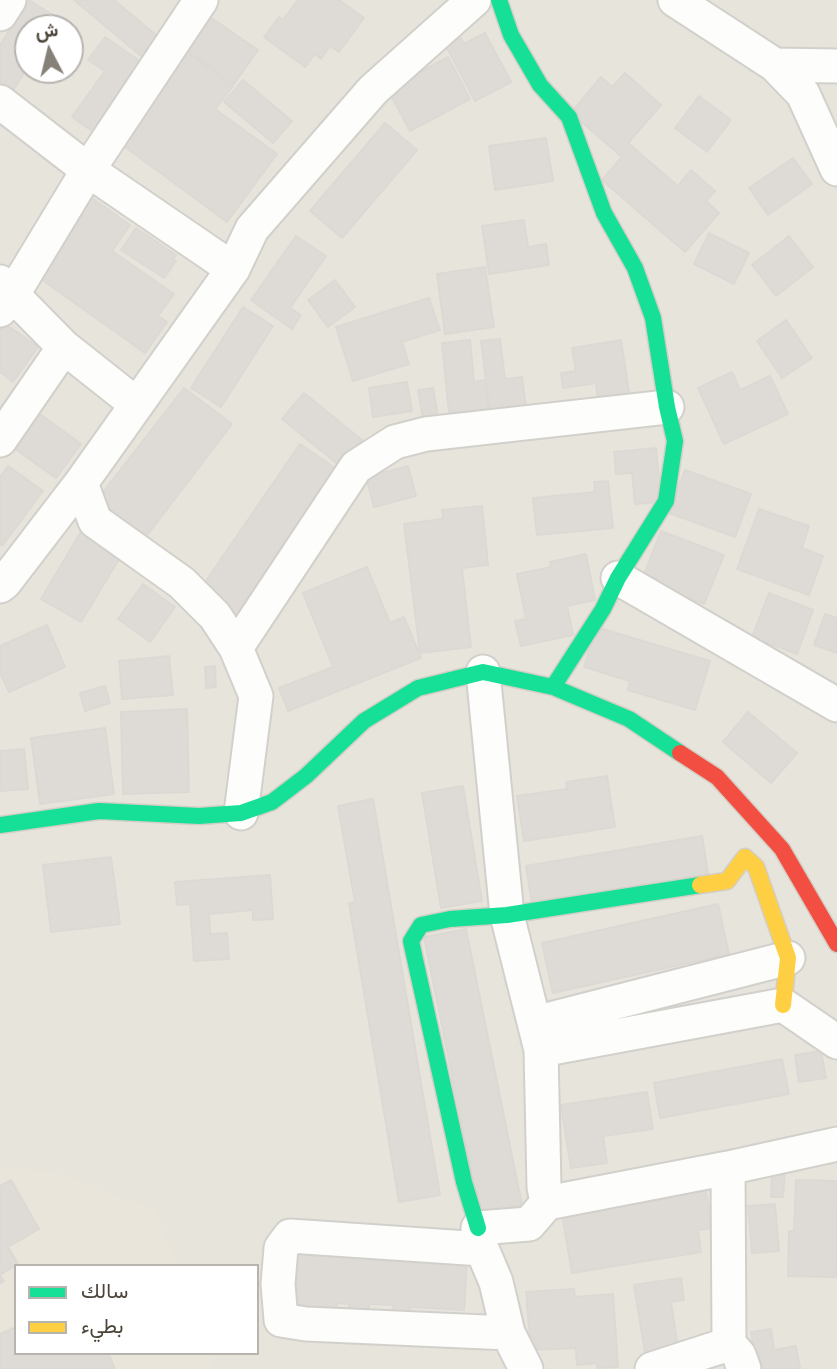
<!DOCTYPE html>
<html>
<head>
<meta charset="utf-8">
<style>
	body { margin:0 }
	#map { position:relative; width:837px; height:1369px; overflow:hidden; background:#f4f2ee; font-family:Commissioner,Vazirmatn,sans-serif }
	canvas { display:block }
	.legend { position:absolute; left:14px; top:1264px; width:245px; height:91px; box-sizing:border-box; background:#fff; border:2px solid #b7b4b0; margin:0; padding:9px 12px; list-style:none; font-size:21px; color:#4b4439 }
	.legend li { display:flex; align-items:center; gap:14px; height:35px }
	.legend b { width:35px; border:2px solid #b7b4b0 }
	.north { position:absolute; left:14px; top:14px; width:70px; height:70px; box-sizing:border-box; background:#fff; border:2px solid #b7b4b0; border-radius:50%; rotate:353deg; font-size:19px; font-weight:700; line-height:28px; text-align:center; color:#4b4439 }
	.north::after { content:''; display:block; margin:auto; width:24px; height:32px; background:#868178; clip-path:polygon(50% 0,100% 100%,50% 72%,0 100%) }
</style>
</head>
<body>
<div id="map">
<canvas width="837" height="1369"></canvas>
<ul class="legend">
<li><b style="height:9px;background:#16e098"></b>سالك</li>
<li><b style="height:9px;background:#ffcf43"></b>بطيء</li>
</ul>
<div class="north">ش</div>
</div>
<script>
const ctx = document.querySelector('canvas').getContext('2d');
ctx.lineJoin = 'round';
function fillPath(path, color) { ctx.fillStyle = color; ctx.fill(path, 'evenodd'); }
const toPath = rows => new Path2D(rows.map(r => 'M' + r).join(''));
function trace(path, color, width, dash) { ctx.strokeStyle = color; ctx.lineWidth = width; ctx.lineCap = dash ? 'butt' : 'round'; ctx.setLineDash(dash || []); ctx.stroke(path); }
fillPath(toPath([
	[0,0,837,0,837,1369,0,1369],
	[28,28,70,28,70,70,28,70],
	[16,1266,257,1266,257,1353,16,1353]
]), '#e7e4dc');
fillPath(toPath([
	[0,1169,52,1171,156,1211,177,1266,16,1266,16,1353,210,1353,216,1369,0,1369]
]), '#eae5da');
const building = toPath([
	[29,0,59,19,54,28,28,28,28,67,13,90,0,82,0,45,29,0],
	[74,0,114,0,163,41,147,61,74,0],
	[298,0,339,0,364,18,339,52,330,46,321,59,315,54,305,67,264,37,279,17,283,20,298,0],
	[210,17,258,50,234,84,187,50,210,17],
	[485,33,511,82,475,101,446,46,461,38,464,44,485,33],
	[105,37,151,69,102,138,72,117,105,71,88,60,105,37],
	[180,47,233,86,215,109,277,154,227,222,117,141,180,47],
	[448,57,470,99,410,131,388,90,448,57],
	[625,73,661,105,628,143,678,186,691,170,715,191,706,201,719,213,685,252,602,180,622,157,571,113,601,77,612,87,625,73],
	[243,80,292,121,273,143,224,102,243,80],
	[699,96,731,120,707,152,675,128,699,96],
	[385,123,417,150,342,238,310,211,385,123],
	[546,138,553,181,495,190,489,146,546,138],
	[793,158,812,184,768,215,749,188,793,158],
	[89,196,130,225,112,251,174,294,158,316,167,322,145,353,34,274,89,196],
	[524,220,528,247,546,244,549,265,489,274,482,226,524,220],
	[136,228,176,255,173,260,176,261,164,278,121,250,136,228],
	[709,233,749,253,734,284,694,264,709,233],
	[296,236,326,256,290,308,301,315,292,329,251,300,296,236],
	[789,236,813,267,776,296,752,265,789,236],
	[485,267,494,327,445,334,437,274,485,267],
	[335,280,355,307,328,327,308,300,335,280],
	[429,298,440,330,402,342,409,364,353,381,336,327,429,298],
	[243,307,273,326,221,407,191,388,243,307],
	[0,320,38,347,13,382,0,372,0,320],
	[786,320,812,358,782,378,757,341,786,320],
	[500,339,505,379,522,377,526,408,490,412,481,341,500,339],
	[470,340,474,382,485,380,489,420,450,423,442,343,470,340],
	[621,340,631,405,599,409,596,383,563,388,561,373,576,371,572,348,621,340],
	[732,372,740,390,770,376,788,414,724,444,698,388,732,372],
	[407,382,412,411,373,417,369,388,407,382],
	[184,388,232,424,142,542,93,505,184,388],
	[433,388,439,422,424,424,418,390,433,388],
	[304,393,362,440,340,466,282,419,304,393],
	[40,414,81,444,56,478,15,449,40,414],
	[300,444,341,472,238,622,197,594,300,444],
	[656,448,661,502,635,504,632,473,616,474,614,452,656,448],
	[8,466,43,491,2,546,0,544,0,477,8,466],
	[408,466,416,496,374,507,366,477,408,466],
	[685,470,751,494,735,537,669,513,685,470],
	[608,481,613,528,537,535,533,498,595,492,594,482,608,481],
	[482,506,488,565,462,568,471,647,420,653,404,524,443,519,442,510,482,506],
	[759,509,809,526,802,548,823,556,809,595,737,569,759,509],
	[82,530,122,554,81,622,41,599,82,530],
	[661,531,724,555,704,604,642,580,661,531],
	[586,554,595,600,567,606,573,635,521,646,515,621,526,619,517,574,551,567,550,562,586,554],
	[367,567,390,623,404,617,421,658,288,711,279,688,333,667,303,593,367,567],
	[143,584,175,607,150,642,118,619,143,584],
	[769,593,813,610,797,654,752,637,769,593],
	[825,614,837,618,837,653,814,645,825,614],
	[47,625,65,667,9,692,0,673,0,646,47,625],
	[596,627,710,661,695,710,628,690,630,681,584,667,596,627],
	[169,656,173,695,122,699,119,661,169,656],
	[215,666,216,687,206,688,205,667,215,666],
	[105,686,110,703,85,711,80,693,105,686],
	[187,709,189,792,123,794,121,712,187,709],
	[748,712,797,753,771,783,723,742,748,712],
	[105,728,114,794,40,804,31,738,105,728],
	[24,749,28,789,0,791,0,751,24,749],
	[607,776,615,827,524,841,517,796,567,789,566,782,607,776],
	[463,786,482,901,441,908,422,793,463,786],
	[373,799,440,1195,399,1202,349,903,355,902,338,806,373,799],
	[702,836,708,874,532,904,526,866,702,836],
	[111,857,120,924,51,932,43,865,111,857],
	[270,875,273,919,253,920,253,910,209,914,210,934,227,933,229,959,194,961,190,904,177,905,175,882,270,875],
	[718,904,729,954,553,993,542,943,718,904],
	[466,929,522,1205,480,1213,424,937,466,929],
	[821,1051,826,1078,799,1082,795,1055,821,1051],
	[782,1059,789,1094,660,1118,654,1083,782,1059],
	[647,1092,653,1129,603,1136,607,1163,571,1168,561,1105,647,1092],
	[772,1170,785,1171,783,1197,771,1197,772,1170],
	[11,1180,39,1229,8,1247,18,1264,0,1275,4,1281,0,1283,0,1186,11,1180],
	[796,1180,837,1181,836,1277,788,1276,789,1231,794,1231,796,1180],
	[705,1185,712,1228,698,1230,701,1252,572,1273,561,1208,705,1185],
	[775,1204,779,1251,752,1253,748,1206,775,1204],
	[291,1248,467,1259,464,1310,410,1307,409,1323,391,1322,393,1305,369,1304,368,1320,348,1319,349,1304,337,1303,336,1319,287,1313,291,1248],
	[681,1278,684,1300,671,1302,678,1348,645,1353,634,1285,681,1278],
	[574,1289,575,1297,613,1294,618,1367,597,1368,597,1363,577,1365,576,1348,531,1350,526,1292,574,1289],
	[16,1327,16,1353,108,1353,115,1369,0,1369,0,1334,16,1327],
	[771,1329,774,1350,796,1346,800,1369,757,1369,751,1332,771,1329]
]);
fillPath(building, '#dedbd6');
trace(building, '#dcd9d4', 2);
const street = toPath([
	[675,0,775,65,803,94,837,169],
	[0,14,9,0],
	[775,65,837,66],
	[0,102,88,170,233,269],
	[0,282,64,347,136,404],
	[0,310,13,294,88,170,201,0],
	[0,440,64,347],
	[81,483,95,521,182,583,215,616,236,648,256,696,241,813],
	[618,578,837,705],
	[0,586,5,582,81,483,233,269,252,229,373,90,474,0],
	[236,648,356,467,395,442,426,434,667,407],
	[483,672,507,915,541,1050,544,1187,547,1203,529,1224,478,1228,482,1249,496,1282,508,1333,526,1369],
	[535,1023,788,958],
	[541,1050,783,1005,837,1042],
	[728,1168,729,1344],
	[547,1203,728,1168,837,1144],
	[482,1249,290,1236,281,1248,278,1284,281,1320,306,1324,508,1333],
	[652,1369,729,1344,739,1355,744,1369]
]);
const fast = toPath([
	[499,0,511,35,540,85,569,117,604,213,635,268,653,318,667,407,675,441,666,501,618,578,603,609,553,687],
	[0,825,99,811,199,816,241,813,272,802,306,776,364,721,418,688,483,672,553,687,629,719,680,753],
	[478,1228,464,1182,411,941,421,925,450,919,507,915,700,885]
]);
const slow = toPath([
	[700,885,727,881,745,857,756,867,788,958,783,1005]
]);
const jam = toPath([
	[680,753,717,777,782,849,837,944]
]);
trace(street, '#d2d0cb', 37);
trace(fast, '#d3cfc5', 19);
trace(slow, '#d3cfc5', 19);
trace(jam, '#d3cfc5', 19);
trace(street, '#fdfdfc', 33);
trace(fast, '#16e098', 16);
trace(slow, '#ffcf43', 16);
trace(jam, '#f24e42', 16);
</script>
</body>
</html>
